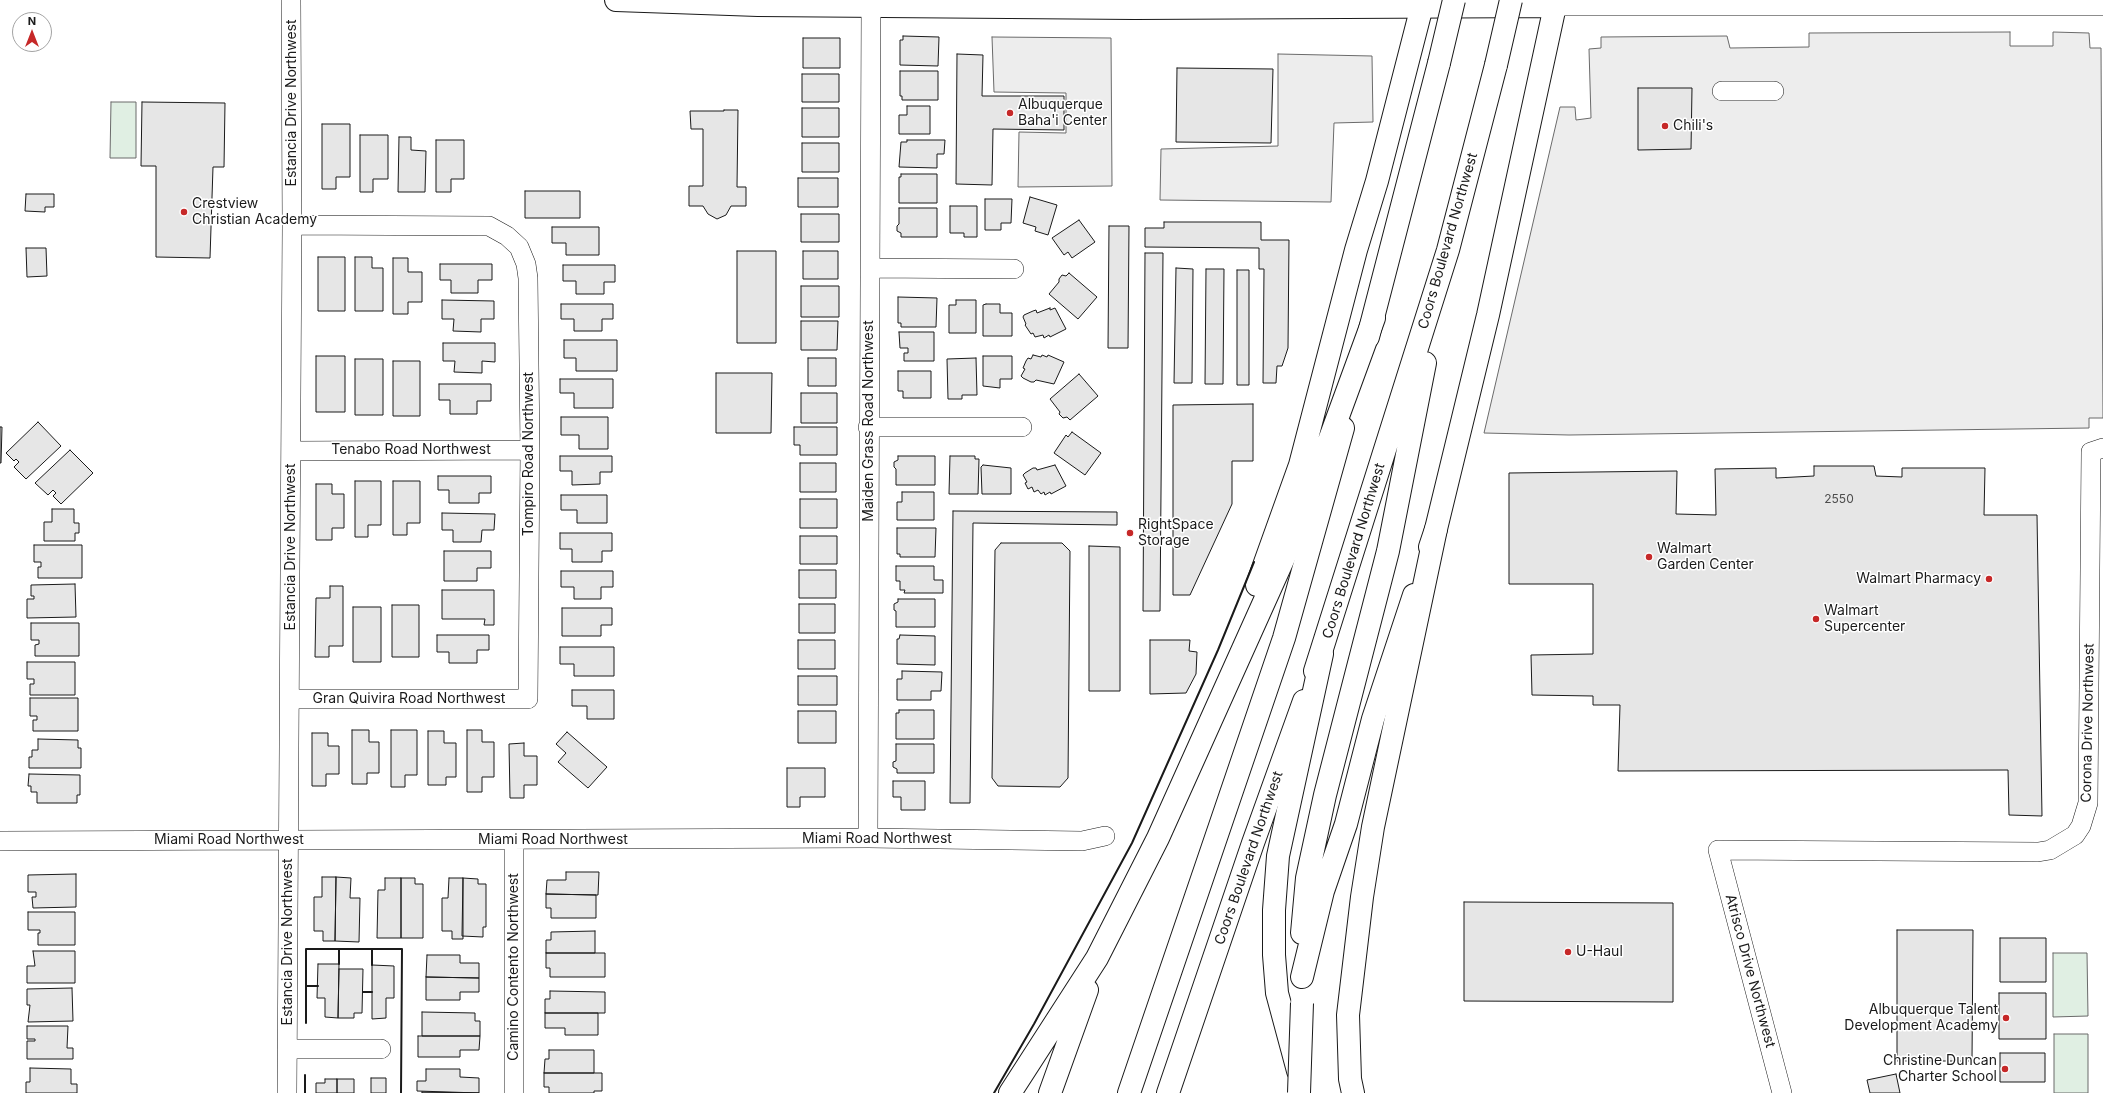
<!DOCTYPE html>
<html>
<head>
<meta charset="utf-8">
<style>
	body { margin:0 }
	#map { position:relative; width:2103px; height:1093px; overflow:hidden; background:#fff; font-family:Inter,sans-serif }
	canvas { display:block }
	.north { position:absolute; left:12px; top:12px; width:40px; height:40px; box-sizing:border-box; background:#fff; border:1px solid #a3a3a3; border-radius:50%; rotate:0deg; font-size:11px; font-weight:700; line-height:16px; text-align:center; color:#1a1a1a }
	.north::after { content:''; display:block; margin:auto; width:14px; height:18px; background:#c62828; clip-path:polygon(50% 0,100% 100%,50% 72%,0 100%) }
</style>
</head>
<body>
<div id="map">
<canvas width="2103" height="1093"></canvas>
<div class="north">N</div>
</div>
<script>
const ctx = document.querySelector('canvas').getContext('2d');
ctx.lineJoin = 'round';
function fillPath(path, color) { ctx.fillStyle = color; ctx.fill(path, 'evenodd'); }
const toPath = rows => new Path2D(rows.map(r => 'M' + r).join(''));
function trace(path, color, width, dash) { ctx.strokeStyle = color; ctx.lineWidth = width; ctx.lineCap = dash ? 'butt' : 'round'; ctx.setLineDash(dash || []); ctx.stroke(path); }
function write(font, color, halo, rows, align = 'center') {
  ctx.font = font + ' Inter,sans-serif'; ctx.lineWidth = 3; ctx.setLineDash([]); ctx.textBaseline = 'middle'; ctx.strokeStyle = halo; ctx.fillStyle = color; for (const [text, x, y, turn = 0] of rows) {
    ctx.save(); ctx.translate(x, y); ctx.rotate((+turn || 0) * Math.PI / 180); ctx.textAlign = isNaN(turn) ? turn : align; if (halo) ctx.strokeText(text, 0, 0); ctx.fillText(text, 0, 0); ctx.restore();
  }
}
const green = toPath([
	[111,102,136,102,136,158,110,158,111,102],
	[2053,953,2087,953,2088,1016,2053,1017,2053,953],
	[2054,1034,2088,1034,2088,1093,2054,1093,2054,1034]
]);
fillPath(green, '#e0efe3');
trace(green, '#6a6a6a', 1);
const parking = toPath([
	[2010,32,2010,46,2053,46,2053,32,2089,33,2090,48,2101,48,2103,418,2089,418,2089,428,1569,435,1484,433,1560,107,1575,107,1576,120,1591,118,1589,49,1601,48,1601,37,1727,36,1730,48,1809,47,1809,33,2010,32],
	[992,37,1111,38,1112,186,1018,187,1019,132,1066,133,1066,93,994,92,992,37],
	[1278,54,1372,56,1373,122,1334,123,1331,202,1160,200,1161,149,1278,146,1278,54]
]);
fillPath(parking, '#ededed');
trace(parking, '#6a6a6a', 1);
const building = toPath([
	[903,36,939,37,938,66,900,65,900,40,903,40,903,36],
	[803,38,840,38,840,68,803,68,803,38],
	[957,54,983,55,982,96,1064,96,1064,130,993,129,992,185,956,184,957,54],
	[1177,68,1273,69,1271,143,1176,142,1177,68],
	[900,71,938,71,938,100,902,100,902,96,900,96,900,71],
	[802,74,839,74,839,102,802,102,802,74],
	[1638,88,1692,88,1691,149,1638,150,1638,88],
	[142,102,225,103,224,167,213,167,210,258,156,257,156,166,141,166,142,102],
	[907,106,930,106,930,134,899,134,899,115,907,115,907,106],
	[802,108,839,108,839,137,802,137,802,108],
	[724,110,738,110,737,187,746,187,746,206,731,206,726,215,717,219,708,214,703,206,689,206,689,186,703,186,703,129,691,129,690,111,724,111,724,110],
	[322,124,350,124,350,177,336,177,336,189,322,189,322,124],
	[360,135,388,135,388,179,373,179,373,192,360,192,360,135],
	[399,137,411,137,411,150,426,151,425,192,398,192,399,137],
	[436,140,464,140,464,179,451,179,451,192,436,192,436,140],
	[907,140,945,140,944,154,937,154,937,168,899,167,901,142,907,142,907,140],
	[802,143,839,143,839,172,802,172,802,143],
	[901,174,937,174,937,203,899,203,899,177,901,177,901,174],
	[798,178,838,178,838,207,798,207,798,178],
	[525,191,580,191,580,218,525,218,525,191],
	[26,194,54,194,54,207,45,207,45,212,25,211,26,194],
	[1030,197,1057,205,1048,235,1035,231,1036,227,1023,223,1030,197],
	[985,199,1012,199,1011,223,1001,223,1001,230,985,230,985,199],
	[950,206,977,206,977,237,964,237,964,233,950,233,950,206],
	[899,208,937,208,937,237,901,237,901,233,897,231,897,226,899,224,899,208],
	[801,214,839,214,839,242,801,242,801,214],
	[1079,220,1095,242,1072,258,1068,252,1064,255,1052,238,1079,220],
	[1164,222,1261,222,1261,240,1289,240,1288,348,1282,366,1277,366,1276,383,1263,383,1264,269,1259,269,1259,248,1145,247,1145,228,1164,228,1164,222],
	[1109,226,1129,226,1128,348,1108,348,1109,226],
	[552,227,599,227,599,255,566,255,566,243,552,243,552,227],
	[26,248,46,248,47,276,27,277,26,248],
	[737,251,776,251,776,343,737,343,737,251],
	[803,251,838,251,838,279,803,279,803,251],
	[1145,253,1163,253,1160,611,1143,611,1145,253],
	[318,257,345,257,345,311,318,311,318,257],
	[355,257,372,257,372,268,383,268,383,311,355,311,355,257],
	[393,258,408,258,408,272,422,272,422,302,408,302,408,314,393,314,393,258],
	[440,264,492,264,492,280,478,280,478,293,451,293,451,280,440,280,440,264],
	[563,265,615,265,615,282,604,282,604,294,576,294,576,281,563,281,563,265],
	[1176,268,1193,269,1192,383,1174,383,1176,268],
	[1206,269,1224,269,1223,384,1205,384,1206,269],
	[1237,270,1249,270,1249,385,1237,385,1237,270],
	[1069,273,1097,297,1078,319,1049,294,1059,282,1059,279,1062,275,1066,276,1069,273],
	[801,286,839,286,839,317,801,317,801,286],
	[898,297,937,298,936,327,901,327,901,323,898,323,898,297],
	[442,300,494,301,494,319,481,319,481,332,453,331,454,319,442,319,442,300],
	[956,300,976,300,976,333,949,333,949,305,956,305,956,300],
	[561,304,613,304,613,319,602,319,602,331,574,331,574,319,561,319,561,304],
	[986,304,1000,304,1000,313,1012,313,1012,336,983,336,983,305,986,304],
	[1050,308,1050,310,1055,308,1066,329,1050,337,1049,335,1044,338,1043,335,1035,337,1033,333,1031,334,1025,325,1026,324,1023,317,1024,315,1033,311,1036,310,1037,313,1050,308],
	[801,321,838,321,837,350,801,350,801,321],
	[899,332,934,332,934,361,904,361,904,353,908,353,908,348,900,348,899,332],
	[564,340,617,340,617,371,576,371,576,358,564,358,564,340],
	[443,343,495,343,495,362,482,361,482,373,454,372,455,361,443,361,443,343],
	[1033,355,1041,357,1042,355,1047,357,1048,355,1064,362,1054,384,1036,380,1034,382,1031,382,1023,378,1021,376,1025,369,1023,368,1026,361,1028,358,1031,359,1033,355],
	[316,356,345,356,345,412,316,412,316,356],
	[983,356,1012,356,1012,379,1000,379,1000,388,983,386,983,356],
	[808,358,836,358,836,386,808,386,808,358],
	[976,358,977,395,962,395,962,399,948,399,947,359,976,358],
	[355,359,383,359,383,415,355,415,355,359],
	[393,361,420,361,420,416,393,416,393,361],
	[898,371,931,371,931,398,903,398,903,391,898,391,898,371],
	[716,373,772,373,771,433,716,433,716,373],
	[1079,374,1098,396,1070,420,1067,417,1063,418,1059,414,1060,412,1050,399,1079,374],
	[560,379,613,379,613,408,574,408,574,393,560,393,560,379],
	[439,384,491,384,491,401,477,401,477,414,450,414,450,400,439,400,439,384],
	[801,393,837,393,837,423,801,423,801,393],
	[1253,404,1253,461,1232,461,1232,504,1190,595,1173,595,1173,405,1253,404],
	[561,417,608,417,608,449,579,449,579,435,561,435,561,417],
	[38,422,61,446,26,479,14,467,19,462,16,459,14,461,6,453,38,422],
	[0,427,2,427,1,463,0,463,0,427],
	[794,427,837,427,837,455,800,455,800,445,794,445,794,427],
	[1072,432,1101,453,1085,475,1054,453,1066,435,1068,437,1072,432],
	[70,450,93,473,61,504,53,496,56,493,53,490,48,495,35,483,70,450],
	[560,456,612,456,612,472,600,472,600,484,572,485,572,471,560,471,560,456],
	[898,456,935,456,935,485,896,485,896,469,894,467,894,462,898,460,898,456],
	[950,456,975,456,975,459,979,459,978,494,949,494,950,456],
	[800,463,836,463,836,492,800,492,800,463],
	[983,465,1011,468,1011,494,982,494,981,467,983,465],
	[1055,465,1066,486,1051,494,1050,492,1045,495,1044,492,1041,494,1038,490,1034,492,1032,487,1028,489,1025,483,1027,482,1023,475,1025,473,1033,468,1036,468,1037,470,1055,465],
	[1814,466,1874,466,1876,476,1902,477,1902,468,1985,468,1984,515,2037,515,2042,816,2009,815,2008,770,1618,771,1620,705,1593,705,1593,696,1532,695,1531,655,1593,654,1593,584,1509,584,1509,473,1677,471,1676,514,1716,515,1715,469,1776,468,1776,478,1814,476,1814,466],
	[438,476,491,476,491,493,479,493,479,503,449,503,449,490,438,490,438,476],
	[355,481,381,481,381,525,368,525,368,537,355,537,355,481],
	[393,481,420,481,420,523,407,523,407,535,393,535,393,481],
	[316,484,332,484,332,494,344,494,344,528,332,528,332,540,316,540,316,484],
	[902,492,934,492,934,520,897,520,897,502,902,502,902,492],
	[561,495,607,495,607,523,577,523,577,510,561,510,561,495],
	[800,499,837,499,837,528,800,528,800,499],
	[52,509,74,509,74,523,79,523,79,533,75,533,75,541,44,541,44,522,52,522,52,509],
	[953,511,1117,512,1117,525,973,523,970,803,950,803,953,511],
	[442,513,495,514,494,530,482,530,481,542,453,542,453,530,442,530,442,513],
	[897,528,936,528,935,557,900,557,900,554,897,554,897,528],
	[560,533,612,533,612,551,602,551,602,562,572,562,572,549,560,549,560,533],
	[800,536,837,536,837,564,800,564,800,536],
	[1001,543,1062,543,1070,551,1068,778,1060,787,998,786,992,778,995,550,1001,543],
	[34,545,82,545,82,578,38,578,38,567,41,567,41,562,34,562,34,545],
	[1089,546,1120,547,1120,691,1089,691,1089,546],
	[444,551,491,551,491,568,477,568,477,581,444,581,444,551],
	[896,566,934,566,934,580,943,580,943,593,904,593,905,590,900,590,900,581,896,581,896,566],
	[799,570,836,570,836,598,799,598,799,570],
	[561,571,613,571,613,587,601,587,601,599,574,599,574,587,561,587,561,571],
	[75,584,76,617,27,618,27,599,34,599,34,596,31,596,31,585,75,584],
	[330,586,343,586,343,646,329,646,329,657,315,657,316,598,330,598,330,586],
	[442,590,494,590,494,625,484,625,485,619,442,619,442,590],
	[898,599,935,599,935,627,896,627,896,611,894,610,894,604,898,602,898,599],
	[799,604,835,604,835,633,799,633,799,604],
	[392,605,419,605,419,657,392,657,392,605],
	[353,607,381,607,381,662,353,662,353,607],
	[562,608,612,608,612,625,601,625,601,636,562,636,562,608],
	[31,623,79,623,79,656,35,656,35,645,39,644,39,640,31,640,31,623],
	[437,635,489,635,489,650,477,650,477,663,449,663,449,652,437,652,437,635],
	[900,635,935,636,935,665,897,664,897,639,899,639,900,635],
	[798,640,835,640,835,669,798,669,798,640],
	[1150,640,1190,640,1189,651,1197,652,1196,674,1186,693,1150,694,1150,640],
	[560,647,614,647,614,676,574,676,574,664,560,664,560,647],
	[27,662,75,662,75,695,30,695,30,684,34,684,34,679,27,679,27,662],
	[902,671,942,672,941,691,931,691,931,700,897,700,897,679,902,679,902,671],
	[798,676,837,676,837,705,798,705,798,676],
	[572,690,614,690,614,719,587,719,587,706,572,706,572,690],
	[30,698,78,698,78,731,33,731,33,720,37,720,37,716,30,716,30,698],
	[899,710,934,710,934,739,896,739,896,713,899,713,899,710],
	[798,711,836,711,836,743,798,743,798,711],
	[352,730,369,730,369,742,379,742,379,773,367,773,367,784,352,784,352,730],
	[391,730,417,730,417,775,405,775,405,787,391,787,391,730],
	[467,730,482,730,482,742,494,742,494,777,482,777,482,792,467,792,467,730],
	[428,731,444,731,444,743,456,743,456,777,446,777,446,785,428,785,428,731],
	[567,732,607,767,588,788,558,762,566,753,556,744,567,732],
	[312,733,328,733,328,746,339,746,339,774,326,774,326,786,312,786,312,733],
	[38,739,78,740,78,748,81,748,81,768,29,768,29,757,32,757,32,750,38,750,38,739],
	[524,743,524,756,537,756,537,785,524,785,524,798,510,798,509,744,524,743],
	[896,744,934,744,934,773,897,773,897,769,893,767,893,762,896,761,896,744],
	[787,768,825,768,825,797,800,797,800,807,787,807,787,768],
	[29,774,80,775,80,795,77,795,77,803,37,803,37,792,31,792,31,786,28,786,29,774],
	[893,781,925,781,925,810,901,810,901,797,893,797,893,781],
	[566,872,599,872,598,895,546,894,547,880,566,880,566,872],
	[76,874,76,907,33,908,32,897,36,897,36,892,28,892,28,875,76,874],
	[322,877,336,877,335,941,323,941,323,931,314,931,314,897,322,897,322,877],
	[336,877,351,878,350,898,360,898,359,942,335,941,336,877],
	[385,878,401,878,401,938,377,938,378,890,385,890,385,878],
	[401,878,415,878,415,884,423,884,423,938,401,938,401,878],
	[449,878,463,878,463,939,452,939,452,931,442,931,442,898,448,898,449,878],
	[463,878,478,879,478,884,486,884,486,927,483,927,483,937,462,936,463,878],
	[546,894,596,895,596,918,551,918,551,908,546,908,546,894],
	[1464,902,1673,903,1673,1002,1464,1001,1464,902],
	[28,912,75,912,75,945,38,945,38,933,40,933,40,930,28,930,28,912],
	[1897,930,1973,930,1972,1061,1897,1061,1897,930],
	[595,931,595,953,546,953,546,940,551,940,551,932,595,931],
	[2000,938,2046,938,2046,982,2000,982,2000,938],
	[33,951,75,951,75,983,27,983,27,966,35,966,33,951],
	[546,953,605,953,605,977,550,977,550,968,546,968,546,953],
	[427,955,460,955,460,963,479,963,479,978,426,977,427,955],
	[318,964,339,964,338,1018,325,1017,325,998,317,998,318,964],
	[372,965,394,966,394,998,386,998,386,1018,372,1019,372,965],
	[339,969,363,969,362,1013,354,1013,354,1018,338,1018,339,969],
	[426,977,479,978,479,992,460,992,460,1000,426,1000,426,977],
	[72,988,73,1021,28,1022,30,1005,27,1005,27,989,72,988],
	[550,991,605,992,605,1013,545,1013,545,999,550,999,550,991],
	[1999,993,2046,993,2046,1039,1999,1039,1999,993],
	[422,1012,475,1013,475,1021,480,1021,480,1036,422,1036,422,1012],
	[545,1013,598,1013,598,1035,565,1035,565,1028,545,1028,545,1013],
	[27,1026,68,1026,67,1048,73,1048,73,1059,27,1059,27,1041,35,1041,35,1039,27,1039,27,1026],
	[418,1036,480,1036,479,1050,460,1050,460,1057,418,1057,418,1036],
	[549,1050,594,1050,594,1073,544,1073,545,1059,549,1059,549,1050],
	[2000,1053,2045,1053,2045,1082,2000,1082,2000,1053],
	[30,1068,71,1069,71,1084,77,1084,77,1093,26,1093,26,1082,30,1082,30,1068],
	[426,1069,460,1069,460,1077,479,1078,479,1093,417,1091,417,1081,426,1081,426,1069],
	[544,1073,602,1073,602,1091,594,1091,594,1093,549,1093,549,1087,544,1087,544,1073],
	[1896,1074,1900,1093,1870,1093,1867,1080,1896,1074],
	[371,1078,386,1078,386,1093,371,1093,371,1078],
	[325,1079,337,1079,337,1093,316,1093,316,1083,325,1083,325,1079],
	[337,1079,354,1079,354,1093,337,1093,337,1079],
	[422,1092,479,1093,422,1093,422,1092]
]);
fillPath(building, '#e6e6e6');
trace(building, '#1a1a1a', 1);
const minor = toPath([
	[1557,0,1555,6,2103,6],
	[1722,91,1774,91],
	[870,268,1014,269],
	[868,427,1022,427],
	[292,451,530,450],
	[290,699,528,699,530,450,528,278,526,264,519,247,507,236,489,226,292,225],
	[868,838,871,5],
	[514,840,514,1093],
	[0,841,868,838,1082,841,1105,836],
	[287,1049,381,1049],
	[287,1093,292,225,291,0],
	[1782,1093,1718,850,2038,852,2050,850,2075,835,2081,826,2088,803,2091,452,2103,448]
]);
const major = toPath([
	[616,0,758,5,1135,8,1555,6,1488,315,1436,529,1430,547],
	[1368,337,1439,63],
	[1315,671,1448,250,1496,65],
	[1302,933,1307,878,1325,795,1388,551,1425,363],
	[1302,977,1323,891,1346,824,1373,719,1414,595],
	[1129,1093,1284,638,1343,428],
	[1168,1093,1253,843,1304,701]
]);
const highway = toPath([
	[1257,585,1300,465,1356,250,1377,181,1422,6],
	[1298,1071,1277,993,1274,955,1274,910,1278,856,1322,654],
	[1010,1093,1097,958,1158,838,1296,531,1374,318],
	[1050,1093,1087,990],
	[1353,1093,1350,1079,1348,1015,1362,897,1373,827,1436,529]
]);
trace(minor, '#1a1a1a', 20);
trace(major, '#1a1a1a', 24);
trace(highway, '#1a1a1a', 24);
trace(minor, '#fff', 19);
trace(major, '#fff', 22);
trace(highway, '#fff', 22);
const majorBridge = toPath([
	[1439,63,1454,0],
	[1496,65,1511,0],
	[1299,1093,1302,1003]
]);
trace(majorBridge, '#1a1a1a', 24, []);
trace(majorBridge, '#fff', 22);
trace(toPath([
	[339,949,339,964],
	[372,949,372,965],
	[306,986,318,986],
	[363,992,372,992],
	[306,1023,306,949,402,949,401,1093],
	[305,1093,305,1075],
	[994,1093,1034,1024,1132,843,1218,650,1254,562]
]), '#1a1a1a', 2);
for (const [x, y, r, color] of [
	[1010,113,4,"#c62828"],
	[1665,126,4,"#c62828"],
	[184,212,4,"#c62828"],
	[1130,533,4,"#c62828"],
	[1649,557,4,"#c62828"],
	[1989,579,4,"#c62828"],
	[1816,619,4,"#c62828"],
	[1568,952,4,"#c62828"],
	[2006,1018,4,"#c62828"],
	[2005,1069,4,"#c62828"]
]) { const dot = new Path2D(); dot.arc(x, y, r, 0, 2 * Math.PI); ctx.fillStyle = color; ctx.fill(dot); trace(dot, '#fff', 1.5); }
write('12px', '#4d4d4d', null, [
	["2550",1839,499]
]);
write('14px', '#1a1a1a', '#fff', [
	["Estancia Drive Northwest",292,103,-90],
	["Coors Boulevard Northwest",1448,241,-74],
	["Maiden Grass Road Northwest",869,421,-90],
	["Tenabo Road Northwest",411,450],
	["Tompiro Road Northwest",529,454,-90],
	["Estancia Drive Northwest",291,547,-90],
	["Coors Boulevard Northwest",1354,551,-73],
	["Gran Quivira Road Northwest",409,699],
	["Corona Drive Northwest",2088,723,-89],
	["Miami Road Northwest",877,839],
	["Miami Road Northwest",229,840],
	["Miami Road Northwest",553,840],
	["Coors Boulevard Northwest",1249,858,-71],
	["Estancia Drive Northwest",288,942,-90],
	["Camino Contento Northwest",514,967,-90],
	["Atrisco Drive Northwest",1750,971,75]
]);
write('14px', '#1a1a1a', '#fff', [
	["Albuquerque",1018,105],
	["Baha'i Center",1018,121],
	["Chili's",1673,126],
	["Crestview",192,204],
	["Christian Academy",192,220],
	["RightSpace",1138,525],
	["Storage",1138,541],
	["Walmart",1657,549],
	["Garden Center",1657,565],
	["Walmart Pharmacy",1981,579,"right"],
	["Walmart",1824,611],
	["Supercenter",1824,627],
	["U-Haul",1576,952],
	["Albuquerque Talent",1998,1010,"right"],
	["Development Academy",1998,1026,"right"],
	["Christine Duncan",1997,1061,"right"],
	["Charter School",1997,1077,"right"]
], 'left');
</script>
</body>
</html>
